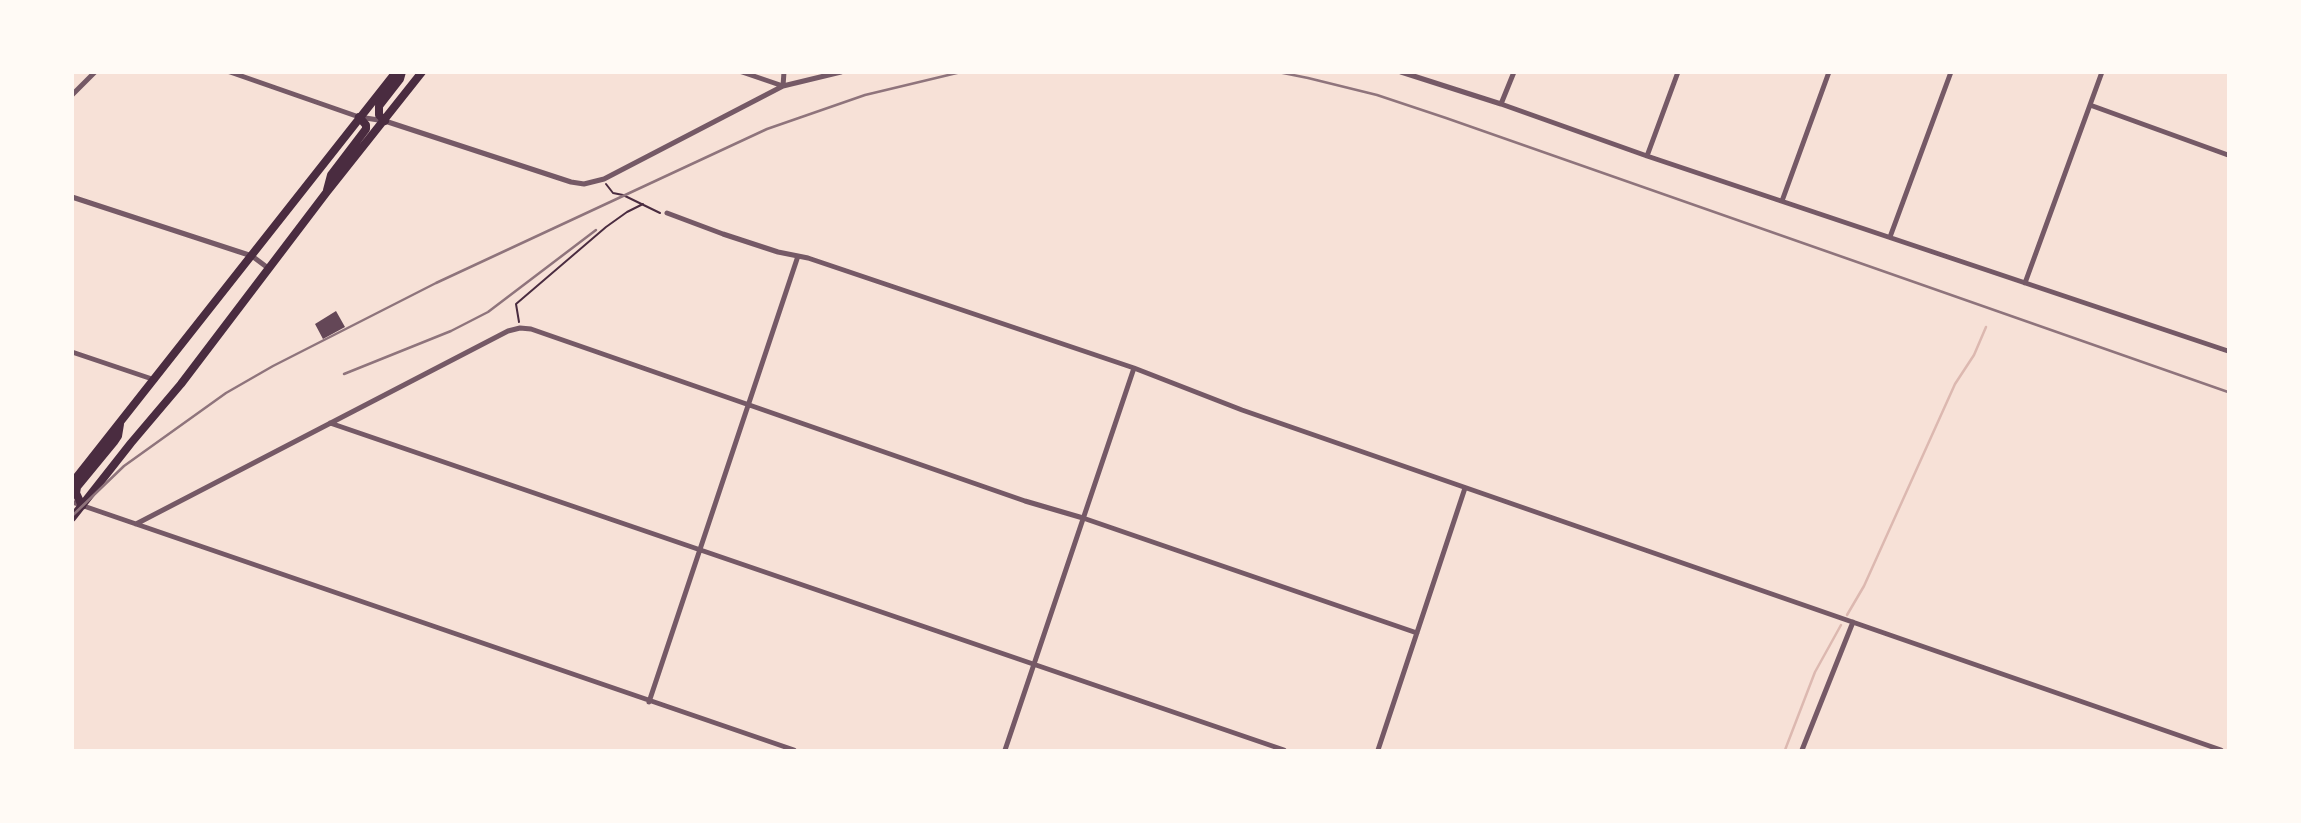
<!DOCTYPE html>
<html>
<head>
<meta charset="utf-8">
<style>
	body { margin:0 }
	#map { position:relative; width:2301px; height:823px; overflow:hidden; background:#f7e1d7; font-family:Mulish,sans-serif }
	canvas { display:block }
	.frame { position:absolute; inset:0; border:74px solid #fffaf5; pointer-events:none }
</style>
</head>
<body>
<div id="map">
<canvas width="2301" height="823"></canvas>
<div class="frame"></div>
</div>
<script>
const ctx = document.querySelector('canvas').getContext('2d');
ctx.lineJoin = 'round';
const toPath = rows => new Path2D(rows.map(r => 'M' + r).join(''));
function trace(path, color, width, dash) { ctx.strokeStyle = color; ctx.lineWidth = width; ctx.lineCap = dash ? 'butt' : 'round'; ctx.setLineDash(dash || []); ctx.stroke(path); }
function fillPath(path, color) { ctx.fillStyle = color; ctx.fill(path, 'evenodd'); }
trace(toPath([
	[1847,615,1864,586,1955,384,1974,355,1986,327],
	[1785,750,1815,672,1841,625]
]), '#dcb8b0', 2.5);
fillPath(toPath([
	[336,311,345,327,323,339,315,324]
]), '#644757');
trace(toPath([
	[606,184,613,193,623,195,660,213],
	[519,322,516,304,606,227,627,212,643,204]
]), '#4a2c40', 2);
trace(toPath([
	[230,72,359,117,385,121,571,182,584,184,604,179,783,86,841,72],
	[742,72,783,86,784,72],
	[1401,72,1501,104,1647,156,2228,351],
	[72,95,95,72],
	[1501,104,1514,72],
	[2090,105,2228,155],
	[1647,156,1678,72],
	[72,197,252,256,268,268],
	[1782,201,1829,72],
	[667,213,723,234,778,252,808,258,1134,368,1242,410,2221,750],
	[1890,237,1951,72],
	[2025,283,2102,72],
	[72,352,155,380],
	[330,423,1284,750],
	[72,502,794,750],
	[136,524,508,331,520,328,531,329,1025,501,1083,518,1417,633],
	[649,702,798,256],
	[1005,750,1134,368],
	[1378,750,1465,488],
	[1802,750,1853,622]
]), '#755966', 5);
trace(toPath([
	[385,121,379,115,379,106,400,79,402,72],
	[327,190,331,175,366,129,366,125,359,117],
	[72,483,396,72],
	[82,506,76,493,77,487,114,442,118,436,120,424],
	[72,518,131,443,181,384,326,193,422,72]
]), '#4a2c40', 8);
trace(toPath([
	[1278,72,1308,78,1377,95,1446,118,2228,392],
	[344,374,451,331,488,312,596,230],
	[72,516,124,466,226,393,273,366,436,283,767,129,865,95,961,72]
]), '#8f747c', 2.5);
</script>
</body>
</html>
